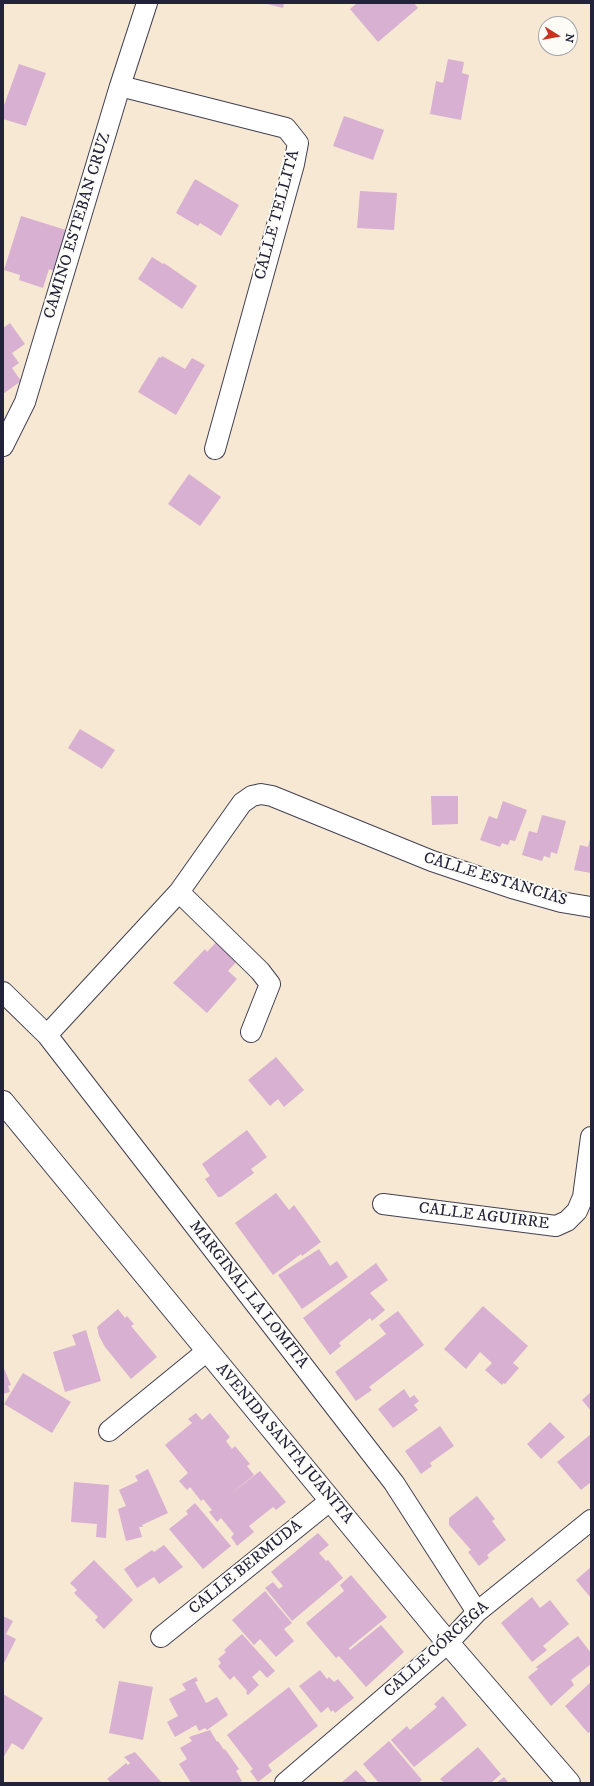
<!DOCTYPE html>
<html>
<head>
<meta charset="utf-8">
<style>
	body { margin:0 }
	#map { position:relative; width:594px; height:1786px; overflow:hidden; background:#f7e8d3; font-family:"IM FELL DW Pica",serif }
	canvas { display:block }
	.frame { position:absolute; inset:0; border:4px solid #22223b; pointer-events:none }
	.north { position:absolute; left:538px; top:16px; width:40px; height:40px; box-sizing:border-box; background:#fdfcf7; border:1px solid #a5a5ac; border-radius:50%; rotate:101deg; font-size:11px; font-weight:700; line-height:16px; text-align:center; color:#22223b }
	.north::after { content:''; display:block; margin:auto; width:14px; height:18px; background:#c8321e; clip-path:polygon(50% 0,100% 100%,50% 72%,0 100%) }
</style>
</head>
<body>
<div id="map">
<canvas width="594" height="1786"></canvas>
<div class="frame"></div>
<div class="north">N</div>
</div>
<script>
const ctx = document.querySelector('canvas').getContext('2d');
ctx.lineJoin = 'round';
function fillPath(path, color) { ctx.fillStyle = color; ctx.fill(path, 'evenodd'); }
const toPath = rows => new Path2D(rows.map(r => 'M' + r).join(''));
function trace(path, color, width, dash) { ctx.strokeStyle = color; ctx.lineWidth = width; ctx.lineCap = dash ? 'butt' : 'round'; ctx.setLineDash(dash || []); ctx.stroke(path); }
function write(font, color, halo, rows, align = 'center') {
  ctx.font = font + ' "IM FELL DW Pica",serif'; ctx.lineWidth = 4; ctx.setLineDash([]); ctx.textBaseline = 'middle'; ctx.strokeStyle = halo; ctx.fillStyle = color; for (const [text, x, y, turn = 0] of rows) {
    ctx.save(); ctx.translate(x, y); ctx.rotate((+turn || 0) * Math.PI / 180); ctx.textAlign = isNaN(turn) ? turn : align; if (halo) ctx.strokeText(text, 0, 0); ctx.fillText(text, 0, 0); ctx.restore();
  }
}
fillPath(toPath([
	[263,3,284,3,283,8],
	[357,3,414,3,418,8,378,42,350,9],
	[448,59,464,62,462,73,469,75,461,120,430,114,436,81,443,83],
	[19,64,46,73,26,126,3,119,3,108],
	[344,116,384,130,373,160,333,146],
	[195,179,239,205,221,236,200,223,198,226,176,213],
	[360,191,397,193,394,230,357,228],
	[21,216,66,230,54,271,49,269,43,288,19,280,20,275,4,270],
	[152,257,163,264,164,263,197,286,182,309,138,279],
	[10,323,25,344,12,353,19,363,12,368,21,381,3,394,3,328],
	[162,356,185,369,192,358,205,365,176,415,138,392,159,357,161,358],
	[189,474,221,497,200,526,168,504],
	[80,729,115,750,102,769,68,748],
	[431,796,458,796,458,824,432,825],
	[503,801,527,810,515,841,510,840,508,845,502,843,500,847,480,840,489,816,497,819],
	[542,815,566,821,557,854,551,852,550,858,544,856,542,861,522,855,529,831,537,833],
	[591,835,591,873,574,870,580,845,588,847],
	[219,939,238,960,228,971,237,979,207,1013,173,983,205,949,207,952],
	[276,1057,304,1090,284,1107,278,1099,270,1106,248,1080],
	[247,1130,267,1157,251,1169,254,1173,221,1197,218,1197,205,1179,210,1176,202,1164],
	[276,1193,289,1210,294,1205,321,1242,302,1256,301,1254,273,1275,235,1223],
	[319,1249,330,1266,337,1261,348,1277,302,1309,278,1275],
	[376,1263,388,1280,370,1293,385,1310,372,1321,370,1318,339,1343,341,1346,330,1355,303,1318],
	[483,1306,528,1346,513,1363,519,1368,505,1384,503,1383,502,1385,485,1370,492,1363,480,1352,466,1369,444,1349],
	[118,1309,125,1318,127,1316,134,1324,131,1326,157,1357,131,1379,105,1347,99,1336,97,1327],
	[398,1311,424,1345,369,1387,372,1390,356,1401,335,1372,386,1334,379,1325],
	[86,1330,101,1381,65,1392,53,1352,76,1345,72,1335],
	[3,1366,11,1385,8,1386,10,1392,3,1394],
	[23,1373,71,1402,52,1433,4,1404],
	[404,1389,410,1398,414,1395,419,1401,414,1405,418,1410,393,1428,378,1409],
	[591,1392,591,1411,582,1400],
	[196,1413,202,1420,210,1413,230,1437,226,1441,232,1449,235,1446,250,1464,247,1466,254,1475,231,1494,260,1471,286,1502,276,1510,273,1507,249,1526,254,1532,237,1546,231,1537,234,1534,221,1518,217,1522,209,1512,212,1510,203,1499,201,1501,190,1487,187,1490,179,1481,188,1473,165,1445,192,1423,188,1419],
	[550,1422,565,1437,541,1459,527,1444],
	[440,1426,454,1446,430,1463,432,1466,421,1474,405,1451],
	[591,1434,591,1482,581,1490,557,1462],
	[148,1469,168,1513,142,1525,143,1527,139,1527,142,1537,126,1541,118,1509,126,1506,119,1490,138,1481,135,1476],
	[74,1482,109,1485,106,1538,96,1537,97,1524,71,1522],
	[477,1496,495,1519,492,1521,506,1540,487,1555,489,1558,479,1566,468,1552,471,1550,449,1525,449,1518],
	[195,1503,231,1546,203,1569,169,1529,188,1514,186,1511],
	[318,1533,329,1545,319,1553,326,1561,328,1560,343,1578,292,1621,265,1588,273,1582,279,1589,283,1586,271,1572],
	[164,1545,183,1567,159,1584,154,1577,137,1588,124,1569,152,1550,154,1552],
	[94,1560,133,1600,104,1629,95,1620,98,1617,74,1593,77,1590,70,1583],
	[591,1567,591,1598,576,1580],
	[351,1575,387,1617,349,1648,350,1650,381,1625,404,1652,366,1687,339,1656,336,1658,306,1623,344,1591,340,1585],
	[265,1591,292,1623,284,1629,294,1641,276,1657,260,1639,254,1645,232,1620],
	[532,1597,540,1608,550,1600,569,1624,543,1646,547,1650,532,1662,501,1623],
	[3,1616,13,1621,6,1634,16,1639,3,1665],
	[242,1634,275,1671,267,1678,260,1670,252,1677,259,1685,248,1695,246,1693,247,1691,234,1676,230,1680,218,1666,221,1663,218,1659,226,1652,224,1650],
	[578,1636,591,1653,591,1664,571,1680,574,1685,551,1706,528,1677,538,1669,536,1667],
	[320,1670,327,1679,329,1677,334,1682,338,1679,354,1698,335,1713,333,1710,331,1712,328,1707,321,1713,299,1686],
	[196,1677,198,1681,195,1682,206,1703,217,1697,228,1715,207,1730,205,1728,199,1731,196,1725,175,1737,167,1722,178,1716,169,1699,186,1690,182,1684],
	[119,1681,153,1687,143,1740,109,1733],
	[591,1682,591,1731,588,1733,565,1706],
	[289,1687,318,1726,268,1765,272,1771,258,1782,250,1771,253,1769,227,1735],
	[3,1694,43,1718,23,1750,12,1743,3,1758],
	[443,1696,467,1725,414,1767,391,1740,407,1726,410,1730,437,1707,434,1704],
	[210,1730,217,1742,218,1741,224,1750,225,1749,239,1769,236,1771,242,1781,238,1783,191,1783,179,1764,187,1759,180,1748,192,1741,189,1737],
	[389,1741,422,1780,418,1783,379,1783,363,1764],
	[478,1747,501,1774,491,1783,444,1783,440,1779],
	[135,1752,162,1783,111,1783,107,1779,126,1763,128,1765,130,1763,124,1757],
	[356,1770,368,1783,341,1783],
	[504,1777,509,1783,496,1783]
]), '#d8b0d1');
const minor = toPath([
	[120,86,286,128,298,143,294,164,215,449],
	[3,446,25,402,120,86,147,3],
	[179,892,260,971,270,984,251,1032],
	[3,992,47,1035,394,1483,477,1612],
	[47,1035,179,892,242,803,252,796,261,794,272,796,432,861,515,889,561,902,591,907],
	[383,1204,556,1226,567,1221,577,1211,583,1197,591,1137],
	[109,1431,207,1351],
	[161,1637,331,1500],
	[285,1783,448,1643,477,1612,591,1520]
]);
const tertiary = toPath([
	[3,1102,448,1643,569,1783]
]);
trace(minor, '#424052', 22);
trace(tertiary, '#424052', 24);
trace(minor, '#fff', 20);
trace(tertiary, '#fff', 22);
write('16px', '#22223b', '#fdfcf7', [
	["CALLE TELLITA",278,215,-75],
	["CAMINO ESTEBAN CRUZ",78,226,-73],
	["CALLE ESTANCIAS",495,880,17],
	["CALLE AGUIRRE",484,1217,7],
	["MARGINAL LA LOMITA",248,1295,52],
	["AVENIDA SANTA JUANITA",284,1444,50],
	["CALLE BERMUDA",246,1568,-39],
	["CALLE CÓRCEGA",437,1650,-42]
]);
</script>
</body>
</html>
